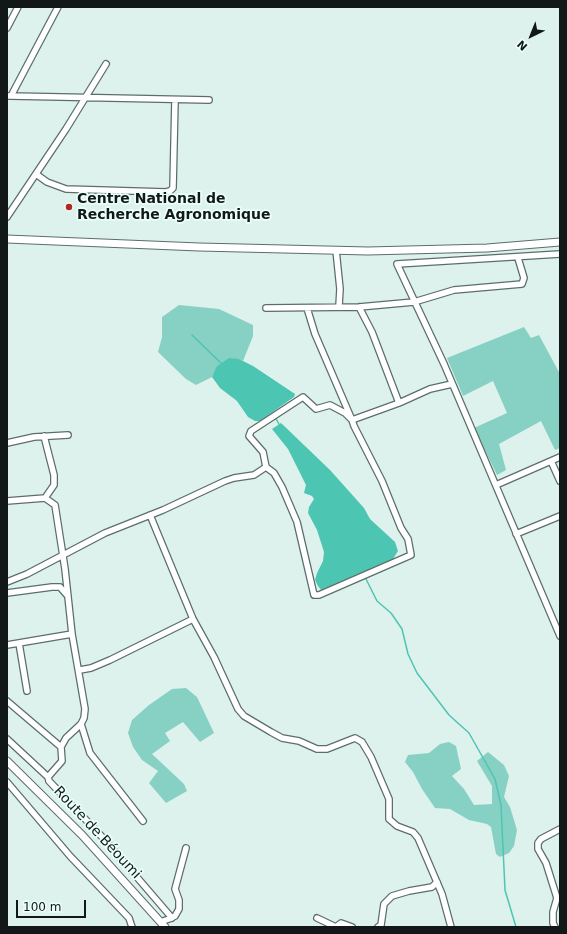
<!DOCTYPE html>
<html>
<head>
<meta charset="utf-8">
<style>
	body { margin:0 }
	#map { position:relative; width:567px; height:934px; overflow:hidden; background:#ddf1ed; font-family:"DejaVu Sans",sans-serif }
	canvas { display:block }
	.frame { position:absolute; inset:0; border:8px solid #111817; pointer-events:none }
	.north { position:absolute; left:511px; top:16px; width:40px; height:40px; -webkit-text-stroke:3px #eafffa; paint-order:stroke; rotate:223deg; font-size:11px; font-weight:700; line-height:16px; text-align:center; color:#111817 }
	.north::after { content:''; display:block; margin:auto; width:14px; height:18px; background:#111817; clip-path:polygon(50% 0,100% 100%,50% 72%,0 100%) }
	.scale { position:absolute; left:16px; top:900px; width:70px; height:18px; box-sizing:border-box; border:2px solid #111817; border-top:0; padding-left:5px; font-size:12px; line-height:14px; white-space:nowrap; color:#111817; -webkit-text-stroke:3px #eafffa; paint-order:stroke }
</style>
</head>
<body>
<div id="map">
<canvas width="567" height="934"></canvas>
<div class="frame"></div>
<div class="north">N</div>
<div class="scale">100 m</div>
</div>
<script>
const ctx = document.querySelector('canvas').getContext('2d');
ctx.lineJoin = 'round';
function fillPath(path, color) { ctx.fillStyle = color; ctx.fill(path, 'evenodd'); }
const toPath = rows => new Path2D(rows.map(r => 'M' + r).join(''));
function trace(path, color, width, dash) { ctx.strokeStyle = color; ctx.lineWidth = width; ctx.lineCap = dash ? 'butt' : 'round'; ctx.setLineDash(dash || []); ctx.stroke(path); }
function write(font, color, halo, rows, align = 'center') {
  ctx.font = font + ' "DejaVu Sans",sans-serif'; ctx.lineWidth = 3.5; ctx.setLineDash([]); ctx.textBaseline = 'middle'; ctx.strokeStyle = halo; ctx.fillStyle = color; for (const [text, x, y, turn = 0] of rows) {
    ctx.save(); ctx.translate(x, y); ctx.rotate((+turn || 0) * Math.PI / 180); ctx.textAlign = isNaN(turn) ? turn : align; if (halo) ctx.strokeText(text, 0, 0); ctx.fillText(text, 0, 0); ctx.restore();
  }
}
fillPath(toPath([
	[179,305,219,309,253,325,253,336,243,361,239,359,216,367,212,377,196,385,186,379,158,352,162,337,162,317],
	[524,327,531,338,539,335,560,374,560,448,555,450,541,421,499,444,506,470,497,475,474,428,507,413,493,381,463,396,447,358],
	[186,688,197,697,214,733,200,742,183,722,165,733,170,741,152,754,184,784,187,791,166,803,149,783,158,771,142,760,133,747,128,733,132,720,149,705,172,689],
	[449,742,456,746,461,769,452,776,464,789,474,805,492,804,492,786,477,761,488,752,504,765,509,776,504,797,510,807,517,830,514,846,509,853,500,857,496,854,491,827,487,824,469,820,450,809,435,808,422,789,413,772,405,762,408,755,429,753,440,744]
]), '#87d1c4');
fillPath(toPath([
	[229,358,239,359,253,366,295,394,294,397,260,421,255,421,248,417,237,401,220,388,212,377,216,367],
	[281,423,330,470,364,508,370,519,395,542,398,551,393,559,321,590,318,586,315,580,317,573,323,561,324,552,317,530,308,513,309,507,314,499,312,496,304,493,306,485,288,449,272,429]
]), '#4dc5b3');
trace(toPath([
	[192,335,222,364],
	[275,417,280,426],
	[366,579,377,601,391,613,402,629,408,654,417,673,449,715,469,733,495,779,501,805,505,890,516,927]
]), '#4dc5b3', 1.5);
const minor = toPath([
	[7,28,18,7],
	[7,96,11,96,58,7],
	[11,96,209,100],
	[36,174,47,182,66,189,166,192,170,191,173,188,175,100],
	[7,217,66,129,106,64],
	[336,250,340,289,339,306],
	[560,254,397,264,444,364,560,636],
	[359,307,372,332,399,403],
	[266,308,359,307,414,302,454,290,522,284,524,278,518,258],
	[307,308,315,334,352,420,354,426,382,481,401,528,408,539,411,555,319,595,314,595,297,522,282,487,274,473,266,467,263,452,249,436,251,431,303,397,316,409,330,405,345,413,352,420,399,403,430,389,452,384],
	[44,436,54,475,54,485,45,498,55,505,65,569,72,634,85,709,84,718,81,724,66,738,61,747,62,761,48,777],
	[7,443,34,437,68,435],
	[551,461,560,481],
	[496,485,560,457],
	[7,501,45,498],
	[150,515,193,619,214,657,238,709,244,716,271,732,282,738,299,741,317,749,327,749,355,738,362,742,371,757,389,799,389,819,397,826,413,832,418,838,442,894,451,927],
	[516,534,560,516],
	[7,582,27,574,105,533,163,510,225,481,234,478,254,475,266,467],
	[7,593,52,587,60,587,67,595],
	[19,643,27,691],
	[7,645,72,634],
	[80,670,91,668,110,660,193,619],
	[7,701,61,747],
	[81,724,90,753,143,821],
	[7,739,48,777,49,781,105,840,172,918],
	[7,782,70,856,129,918,132,927],
	[317,918,336,927,341,923,352,927],
	[160,922,169,919,175,916,179,909,179,900,175,889,186,848],
	[378,927,381,925,384,904,392,896,409,891,432,887,437,882],
	[555,927,553,923,553,912,557,898,546,863,538,849,538,843,541,839,560,829]
]);
const major = toPath([
	[7,239,199,247,368,251,487,248,560,242],
	[7,761,82,835,165,927]
]);
trace(minor, '#5c6e6a', 8);
trace(major, '#5c6e6a', 9);
trace(minor, '#fff', 5.5);
trace(major, '#fff', 7);
for (const [x, y, r, color] of [
	[69,207,4,"#b52622"]
]) { const dot = new Path2D(); dot.arc(x, y, r, 0, 2 * Math.PI); ctx.fillStyle = color; ctx.fill(dot); trace(dot, '#eafffa', 1.5); }
write('bold 14px', '#111817', '#eafffa', [
	["Centre National de",77,199],
	["Recherche Agronomique",77,215]
], 'left');
write('14px', '#111817', '#eafffa', [
	["Route de Béoumi",97,833,47]
]);
</script>
</body>
</html>
